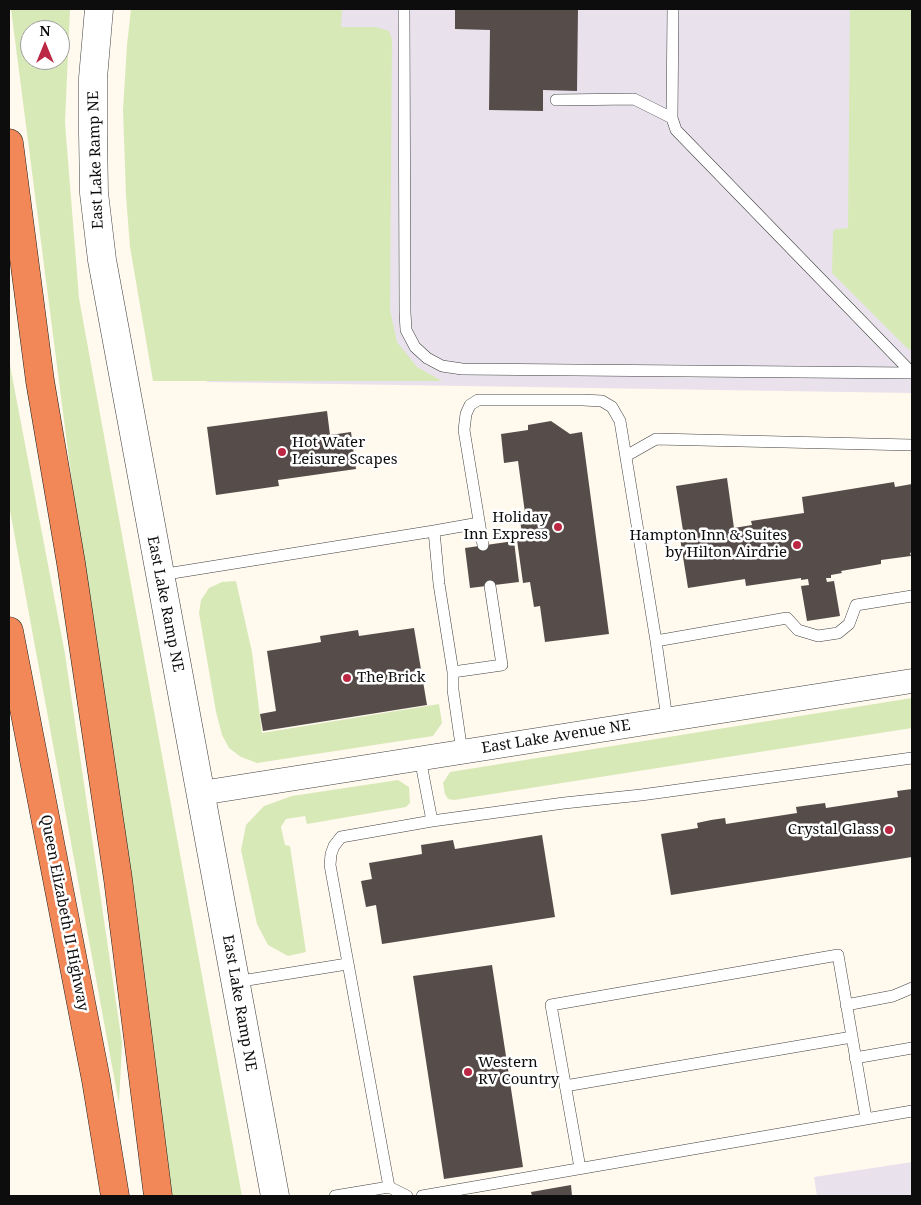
<!DOCTYPE html>
<html>
<head>
<meta charset="utf-8">
<style>
	body { margin:0 }
	#map { position:relative; width:921px; height:1205px; overflow:hidden; background:#fff9ee; font-family:"Noto Serif",serif }
	canvas { display:block }
	.frame { position:absolute; inset:0; border:10px solid #0d0d0d; pointer-events:none }
	.north { position:absolute; left:20px; top:20px; width:50px; height:50px; box-sizing:border-box; background:#fff; border:1px solid #9e9e9e; border-radius:50%; rotate:0deg; font-size:14px; font-weight:700; line-height:20px; text-align:center; color:#0d0d0d }
	.north::after { content:''; display:block; margin:auto; width:18px; height:22px; background:#bc2744; clip-path:polygon(50% 0,100% 100%,50% 72%,0 100%) }
</style>
</head>
<body>
<div id="map">
<canvas width="921" height="1205"></canvas>
<div class="frame"></div>
<div class="north">N</div>
</div>
<script>
const ctx = document.querySelector('canvas').getContext('2d');
ctx.lineJoin = 'round';
function fillPath(path, color) { ctx.fillStyle = color; ctx.fill(path, 'evenodd'); }
const toPath = rows => new Path2D(rows.map(r => 'M' + r).join(''));
function trace(path, color, width, dash) { ctx.strokeStyle = color; ctx.lineWidth = width; ctx.lineCap = dash ? 'butt' : 'round'; ctx.setLineDash(dash || []); ctx.stroke(path); }
function write(font, color, halo, rows, align = 'center') {
  ctx.font = font + ' "Noto Serif",serif'; ctx.lineWidth = 5; ctx.setLineDash([]); ctx.textBaseline = 'middle'; ctx.strokeStyle = halo; ctx.fillStyle = color; for (const [text, x, y, turn = 0] of rows) {
    ctx.save(); ctx.translate(x, y); ctx.rotate((+turn || 0) * Math.PI / 180); ctx.textAlign = isNaN(turn) ? turn : align; if (halo) ctx.strokeText(text, 0, 0); ctx.fillText(text, 0, 0); ctx.restore();
  }
}
fillPath(toPath([
	[174,9,912,9,912,393,207,382,166,143],
	[912,1162,912,1196,817,1196,814,1177]
]), '#e9e2ec');
fillPath(toPath([
	[11,9,70,9,65,123,79,298,242,1196,164,1196],
	[30,30,60,30,60,60,30,60],
	[131,9,342,9,341,27,376,27,389,31,392,39,390,310,397,342,417,367,442,381,153,381,130,247,126,196,123,110,127,45],
	[850,9,912,9,912,351,906,347,832,273,833,232,835,229,848,228],
	[9,360,65,654,122,1043,119,1104,9,505],
	[236,581,252,652,262,733,439,704,442,723,433,736,257,763,241,757,229,748,222,735,216,712,199,613,201,600,209,588,222,582],
	[912,698,912,728,454,800,448,799,445,794,443,783,450,772],
	[398,780,409,787,410,803,406,807,307,824,305,816,286,819,281,827,285,845,290,846,306,952,288,956,268,945,257,924,241,850,246,825,264,806,292,796]
]), '#d8e9b8');
fillPath(toPath([
	[455,9,578,9,577,91,543,90,543,111,489,110,490,30,455,29],
	[327,411,330,435,351,432,356,469,278,480,279,486,216,495,207,427],
	[551,421,570,434,582,432,609,634,545,642,540,606,534,607,530,582,523,583,517,540,523,540,519,514,525,513,518,461,504,463,501,434,528,430,528,425],
	[727,478,734,528,752,525,751,521,804,513,802,497,894,482,895,487,912,484,912,552,910,553,911,556,881,560,881,564,841,571,842,573,831,575,831,578,826,578,827,582,834,581,840,616,807,621,801,586,809,585,808,579,801,580,801,578,746,586,745,579,688,588,680,538,684,537,676,486],
	[514,541,519,582,470,588,465,548],
	[414,628,427,705,263,731,260,714,276,711,267,651,321,642,320,636,358,630,359,636],
	[912,789,912,857,671,895,661,834,698,828,697,823,711,820,725,818,726,824,797,813,796,807,810,805,825,803,826,808,898,797,897,791],
	[542,835,555,917,382,944,376,905,366,907,361,881,372,879,369,863,422,854,421,845,453,840,455,849],
	[492,965,523,1167,444,1179,413,976],
	[571,1185,572,1196,532,1196,531,1192]
]), '#564d4a');
const service = toPath([
	[404,9,405,312,406,330,415,347,427,358,442,366,462,369,912,373],
	[673,9,672,118,676,130,912,373],
	[556,100,634,99,672,118],
	[626,456,656,439,912,445],
	[434,531,479,523],
	[483,545,464,430,466,414,470,405,478,400,583,400,602,401,612,407,620,421,656,641,667,719],
	[160,575,434,531,439,584,453,672,453,690,462,752],
	[656,641,787,618,798,630,818,636,838,633,849,624,856,605,912,596],
	[453,672,502,665,490,586],
	[420,758,432,821],
	[235,982,347,964],
	[846,1005,893,996,912,988],
	[855,1058,912,1048],
	[565,1086,852,1037],
	[580,1168,551,1005,838,955,866,1118],
	[389,1187,407,1196],
	[335,1196,389,1187,330,865,331,854,334,846,341,837,432,821,564,803,641,795,912,758],
	[422,1196,912,1111]
]);
const minor = toPath([
	[201,793,912,681]
]);
const tertiary = toPath([
	[99,9,93,78,93,133,94,193,102,260,275,1196]
]);
const motorway = toPath([
	[9,143,40,381,71,563,118,879,158,1196],
	[9,631,96,1080,115,1196]
]);
trace(service, '#404040', 12);
trace(minor, '#404040', 25);
trace(tertiary, '#404040', 29);
trace(motorway, '#1e1e1e', 29);
trace(service, '#fff', 11);
trace(minor, '#fff', 24);
trace(tertiary, '#fff', 28);
trace(motorway, '#f28858', 28);
for (const [x, y, r, color] of [
	[282,452,5,"#bc2744"],
	[558,527,5,"#bc2744"],
	[797,545,5,"#bc2744"],
	[347,678,5,"#bc2744"],
	[889,830,5,"#bc2744"],
	[468,1072,5,"#bc2744"]
]) { const dot = new Path2D(); dot.arc(x, y, r, 0, 2 * Math.PI); ctx.fillStyle = color; ctx.fill(dot); trace(dot, '#fff', 2); }
write('15px', '#0d0d0d', '#fff', [
	["East Lake Ramp NE",96,160,-92],
	["East Lake Ramp NE",165,604,79],
	["East Lake Avenue NE",556,737,-9],
	["Queen Elizabeth II Highway",64,913,79],
	["East Lake Ramp NE",239,1003,80]
]);
write('15px', '#0d0d0d', '#fff', [
	["Hot Water",292,443],
	["Leisure Scapes",292,460],
	["Holiday",548,518,"right"],
	["Inn Express",548,535,"right"],
	["Hampton Inn & Suites",787,536,"right"],
	["by Hilton Airdrie",787,553,"right"],
	["The Brick",357,678],
	["Crystal Glass",879,830,"right"],
	["Western",478,1063],
	["RV Country",478,1080]
], 'left');
</script>
</body>
</html>
